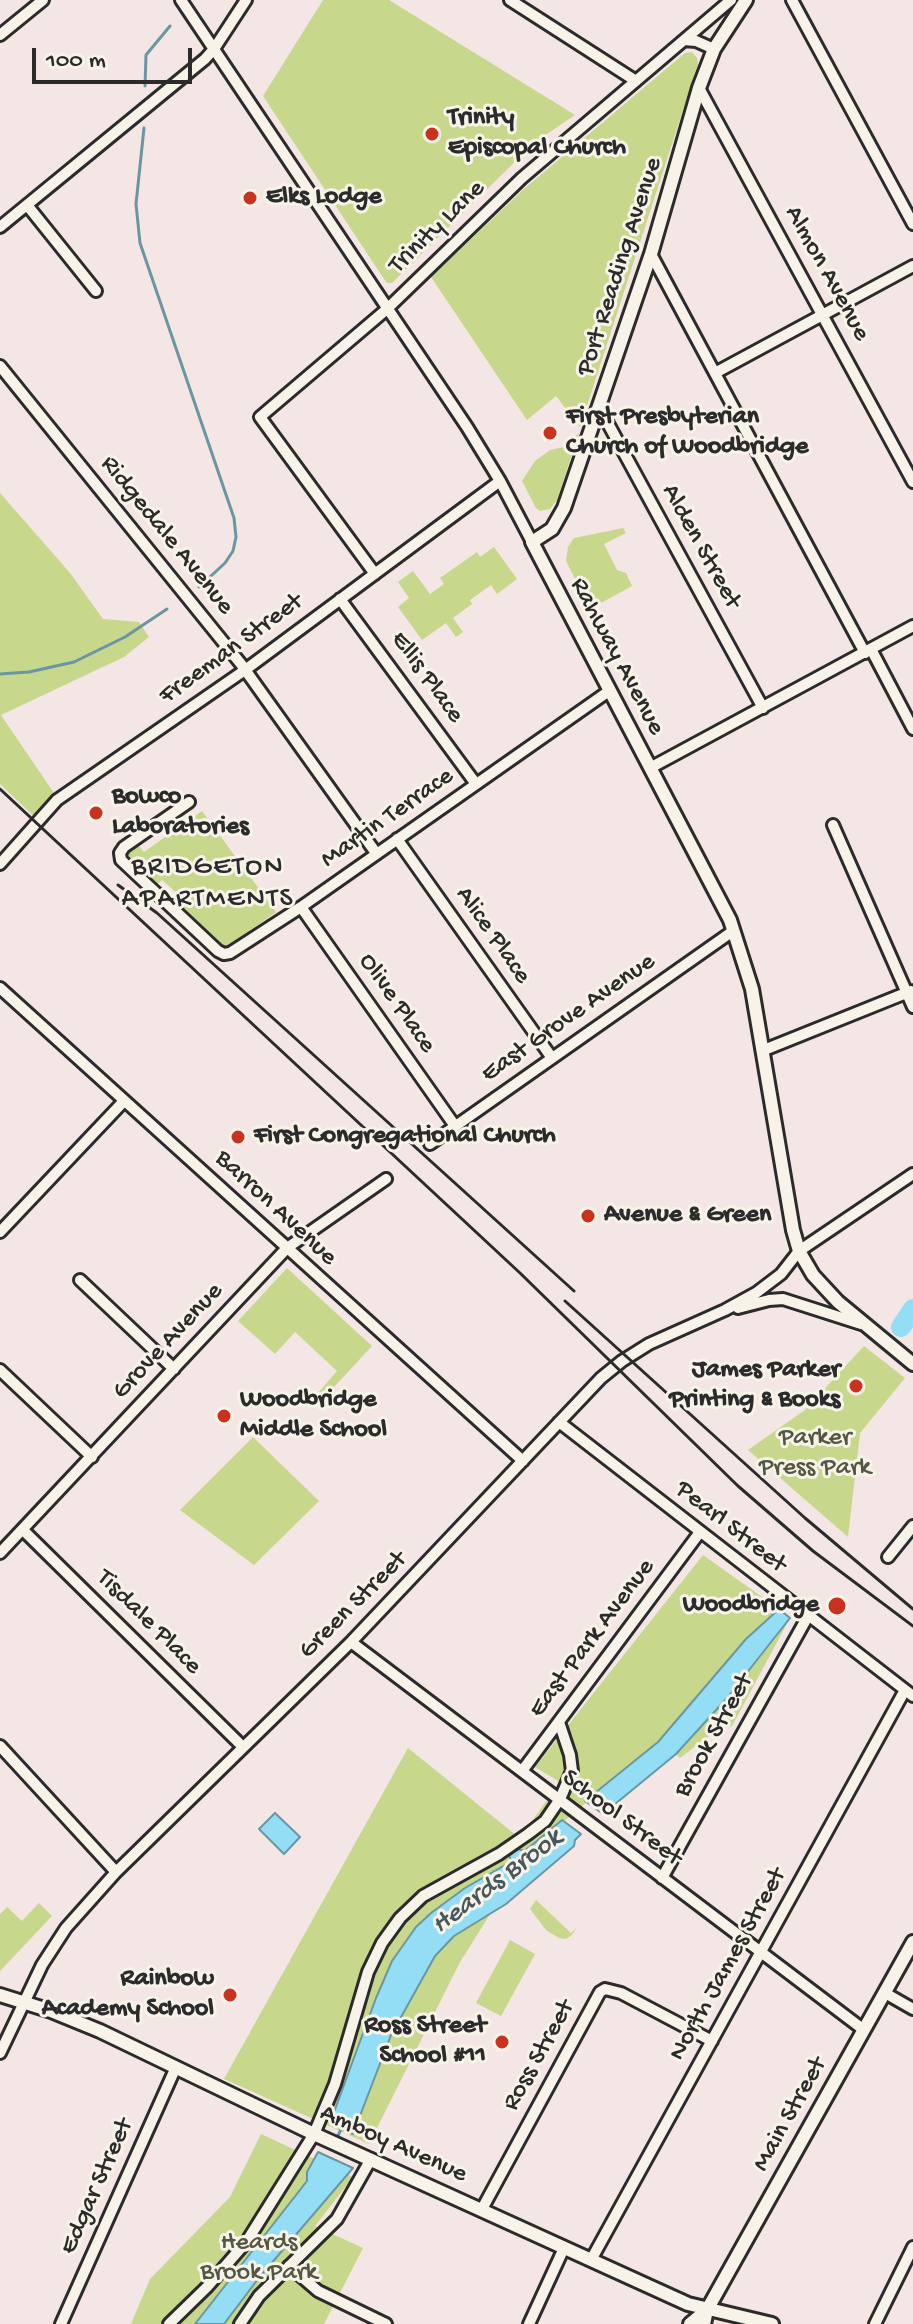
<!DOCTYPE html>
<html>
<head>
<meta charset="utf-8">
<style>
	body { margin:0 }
	#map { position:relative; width:913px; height:2324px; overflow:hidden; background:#f3e6e4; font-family:"Gochi Hand",sans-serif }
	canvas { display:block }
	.scale { position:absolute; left:32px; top:48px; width:160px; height:36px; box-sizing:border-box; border:4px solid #2b2b2b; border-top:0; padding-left:10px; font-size:24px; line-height:28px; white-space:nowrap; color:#2b2b2b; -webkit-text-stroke:6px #f7f3e8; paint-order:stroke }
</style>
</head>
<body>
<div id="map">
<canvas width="913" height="2324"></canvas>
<div class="scale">100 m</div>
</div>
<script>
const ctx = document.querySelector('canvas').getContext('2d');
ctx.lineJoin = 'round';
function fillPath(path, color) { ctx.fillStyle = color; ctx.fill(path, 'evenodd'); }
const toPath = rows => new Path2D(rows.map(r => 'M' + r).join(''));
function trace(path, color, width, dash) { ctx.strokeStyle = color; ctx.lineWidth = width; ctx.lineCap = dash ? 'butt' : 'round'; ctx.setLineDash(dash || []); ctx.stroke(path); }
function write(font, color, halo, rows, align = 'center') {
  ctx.font = font + ' "Gochi Hand",sans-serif'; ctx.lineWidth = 6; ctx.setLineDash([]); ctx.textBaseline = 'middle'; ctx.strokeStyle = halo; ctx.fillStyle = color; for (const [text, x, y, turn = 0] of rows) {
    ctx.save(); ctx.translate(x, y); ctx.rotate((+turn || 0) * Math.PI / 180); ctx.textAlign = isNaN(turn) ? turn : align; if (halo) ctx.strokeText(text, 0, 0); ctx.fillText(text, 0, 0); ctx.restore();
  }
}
fillPath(toPath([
	[323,0,389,0,575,115,535,142,392,283,387,283,382,276,263,96],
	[692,52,697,58,698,64,580,427,556,396,527,420,431,277,524,189,685,53],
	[579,433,557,500,550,509,540,511,536,508,522,481,535,461,550,450,564,447],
	[0,493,70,573,103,619,139,622,149,637,124,657,1,715,60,802,39,821,0,784],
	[623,528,626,533,604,544,617,570,626,573,632,586,590,609,566,561,568,547,574,538],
	[494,547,517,579,497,594,491,585,470,600,472,604,453,618,463,632,456,637,446,623,422,640,398,607,409,598,398,582,413,571,430,594,444,584,440,578,477,552,480,557],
	[202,811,276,912,226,947,222,948,181,908,186,901,162,880,155,886,127,860,126,853,138,845,144,852],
	[287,1268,372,1346,323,1399,317,1394,337,1371,295,1332,275,1354,238,1321],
	[864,1346,905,1378,860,1433,848,1537,748,1450,805,1410],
	[253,1437,319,1501,254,1565,180,1510],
	[703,1555,779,1609,746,1639,658,1742,531,1849,460,1962,369,2144,224,2079,408,1748,517,1836,532,1821,560,1782,535,1767],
	[790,1618,732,1726,713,1733,680,1758,676,1754,727,1698],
	[536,1900,571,1933,577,1927,572,1935,566,1939,559,1938,546,1930,530,1909],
	[39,1903,52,1916,0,1971,0,1914,7,1907,22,1921],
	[510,1940,535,1954,501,2016,476,2003],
	[261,2134,353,2177,315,2226,363,2248,324,2324,248,2324,236,2319,234,2324,131,2324,150,2279,230,2197]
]), '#c7d78c');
const water = toPath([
	[779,1609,790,1618,727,1698,676,1754,603,1814,585,1801,658,1742,746,1639,779,1609],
	[275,1813,300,1837,284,1854,259,1829,275,1813],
	[562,1820,581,1834,575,1840,574,1846,506,1904,454,1936,435,1956,391,2035,353,2134,330,2123,376,1998,392,1961,416,1927,431,1913,465,1888,512,1861,509,1856,518,1849,524,1851,531,1846,562,1820],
	[318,2152,353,2168,258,2279,224,2324,195,2324,307,2181,307,2172,318,2152]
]);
fillPath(water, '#94def5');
trace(water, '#6a96a4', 2);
trace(toPath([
	[145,86,146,55,170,26],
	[144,128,136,204,140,243,234,518,236,537,233,551,225,563,199,587],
	[0,674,29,672,74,662,125,637,167,609],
	[336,2140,343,2125]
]), '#6a96a4', 3);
trace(toPath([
	[901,1327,913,1309]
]), '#94def5', 20);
const minor = toPath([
	[181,0,467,427,500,481,532,542],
	[510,0,636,81],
	[792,0,913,224],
	[0,35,43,0],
	[684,40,696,41,714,49],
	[699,88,913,482],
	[27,205,96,291],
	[0,227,205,59,214,49,246,0],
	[651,254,865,653],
	[0,366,241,664,376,853],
	[715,373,913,266],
	[599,407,763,708],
	[375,574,260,417,387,309,522,178,731,0],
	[340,599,476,784],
	[871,649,913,729],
	[650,768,913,626],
	[189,802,124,847,120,853,121,860,218,951,224,954,230,953,301,907,609,691],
	[833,825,913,1007],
	[397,839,552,1058],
	[0,864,57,800,245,670,500,481],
	[301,907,455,1126],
	[0,988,523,1461],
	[764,1050,911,991],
	[430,1144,733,931],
	[0,1232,124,1101],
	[80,1280,174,1369],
	[738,1308,769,1300,783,1299,861,1324],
	[0,1370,92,1457],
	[559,1422,913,1696],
	[23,1530,243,1747],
	[0,1553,287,1248,386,1179],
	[888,1557,913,1526],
	[351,1642,864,2030],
	[0,1746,116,1872],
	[522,1771,700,1532],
	[662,1878,808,1616],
	[885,1993,913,2009],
	[0,2053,42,1965,66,1928,116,1872,351,1642,601,1378,622,1361,649,1344,725,1310,756,1293,781,1274,799,1251,913,1174],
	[482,2209,600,1992,605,1989,621,1993,712,2041],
	[591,2260,905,1690],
	[289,2266,318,2291,386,2324],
	[61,2324,176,2067],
	[169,2324,207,2287,247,2241,314,2134,335,2084,368,1972,382,1943,400,1918,423,1896,499,1854,528,1834,545,1821,560,1799,572,1771,570,1755,559,1722],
	[240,2324,259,2296,337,2219,371,2159],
	[529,2324,564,2248],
	[875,2324,913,2247]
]);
const major = toPath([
	[746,0,714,49,699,88,651,254,564,508,552,529,532,542,730,920,752,989,793,1230,799,1251,813,1275,838,1302,913,1364],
	[0,1995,51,2011,100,2031,314,2134,688,2304,772,2324],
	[690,2324,707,2310],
	[704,2324,707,2310,913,1942]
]);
trace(minor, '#2b2b2b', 16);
trace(major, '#2b2b2b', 18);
trace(minor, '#f7f3e8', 10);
trace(major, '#f7f3e8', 12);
trace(toPath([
	[0,789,520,1273,738,1486,813,1551,913,1626],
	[118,885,157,913,574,1291],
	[565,1301,805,1518,913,1609]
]), '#2b2b2b', 3);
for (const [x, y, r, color] of [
	[432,134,8,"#c8321e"],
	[250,198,8,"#c8321e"],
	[550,433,8,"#c8321e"],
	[96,813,8,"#c8321e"],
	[238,1137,8,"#c8321e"],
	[588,1216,8,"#c8321e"],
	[856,1386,8,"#c8321e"],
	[224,1416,8,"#c8321e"],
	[837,1606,10,"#c8321e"],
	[230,1995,8,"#c8321e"],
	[502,2042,8,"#c8321e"]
]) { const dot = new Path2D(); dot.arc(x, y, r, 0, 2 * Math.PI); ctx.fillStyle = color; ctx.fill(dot); trace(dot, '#f7f3e8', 3); }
write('bold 26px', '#2b2b2b', '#f7f3e8', [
	["Trinity",448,119],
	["Episcopal Church",448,149],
	["Elks Lodge",266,198],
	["First Presbyterian",566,418],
	["Church of Woodbridge",566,448],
	["Bowco",112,798],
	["Laboratories",112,828],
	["First Congregational Church",254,1137],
	["Avenue & Green",604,1216],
	["James Parker",840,1371,"right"],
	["Printing & Books",840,1401,"right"],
	["Woodbridge",240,1401],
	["Middle School",240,1431],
	["Woodbridge",819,1606,"right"],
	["Rainbow",214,1980,"right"],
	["Academy School",214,2010,"right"],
	["Ross Street",486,2027,"right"],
	["School #11",486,2057,"right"]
], 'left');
write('26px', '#2b2b2b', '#f7f3e8', [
	["Trinity Lane",438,228,-44],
	["Port Reading Avenue",621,267,-72],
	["Almon Avenue",826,274,61],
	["Ridgedale Avenue",166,536,51],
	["Alden Street",700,547,61],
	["Freeman Street",232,650,-36],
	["Rahway Avenue",616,657,62],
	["Ellis Place",426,678,54],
	["Martin Terrace",388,819,-35],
	["Alice Place",492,936,55],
	["Olive Place",396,1004,55],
	["East Grove Avenue",569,1019,-35],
	["Barron Avenue",275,1209,43],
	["Grove Avenue",169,1342,-47],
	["Pearl Street",730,1528,38],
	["Green Street",354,1606,-45],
	["Tisdale Place",148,1623,45],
	["East Park Avenue",593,1639,-53],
	["Brook Street",715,1736,-61],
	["School Street",621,1819,37],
	["North James Street",729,1965,-61],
	["Ross Street",540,2056,-61],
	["Main Street",791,2115,-61],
	["Amboy Avenue",393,2145,24],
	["Edgar Street",98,2187,-66]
]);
write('26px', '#525643', '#f7f3e8', [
	["Parker",815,1439],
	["Press Park",815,1469],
	["Heards",259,2244],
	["Brook Park",259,2274]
]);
ctx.letterSpacing = '2px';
write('28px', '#2b2b2b', '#f7f3e8', [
	["BRIDGETON",208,869],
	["APARTMENTS",208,901]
]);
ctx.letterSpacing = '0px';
write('italic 28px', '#45585e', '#f7f3e8', [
	["Heards Brook",498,1883,-37]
]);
</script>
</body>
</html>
